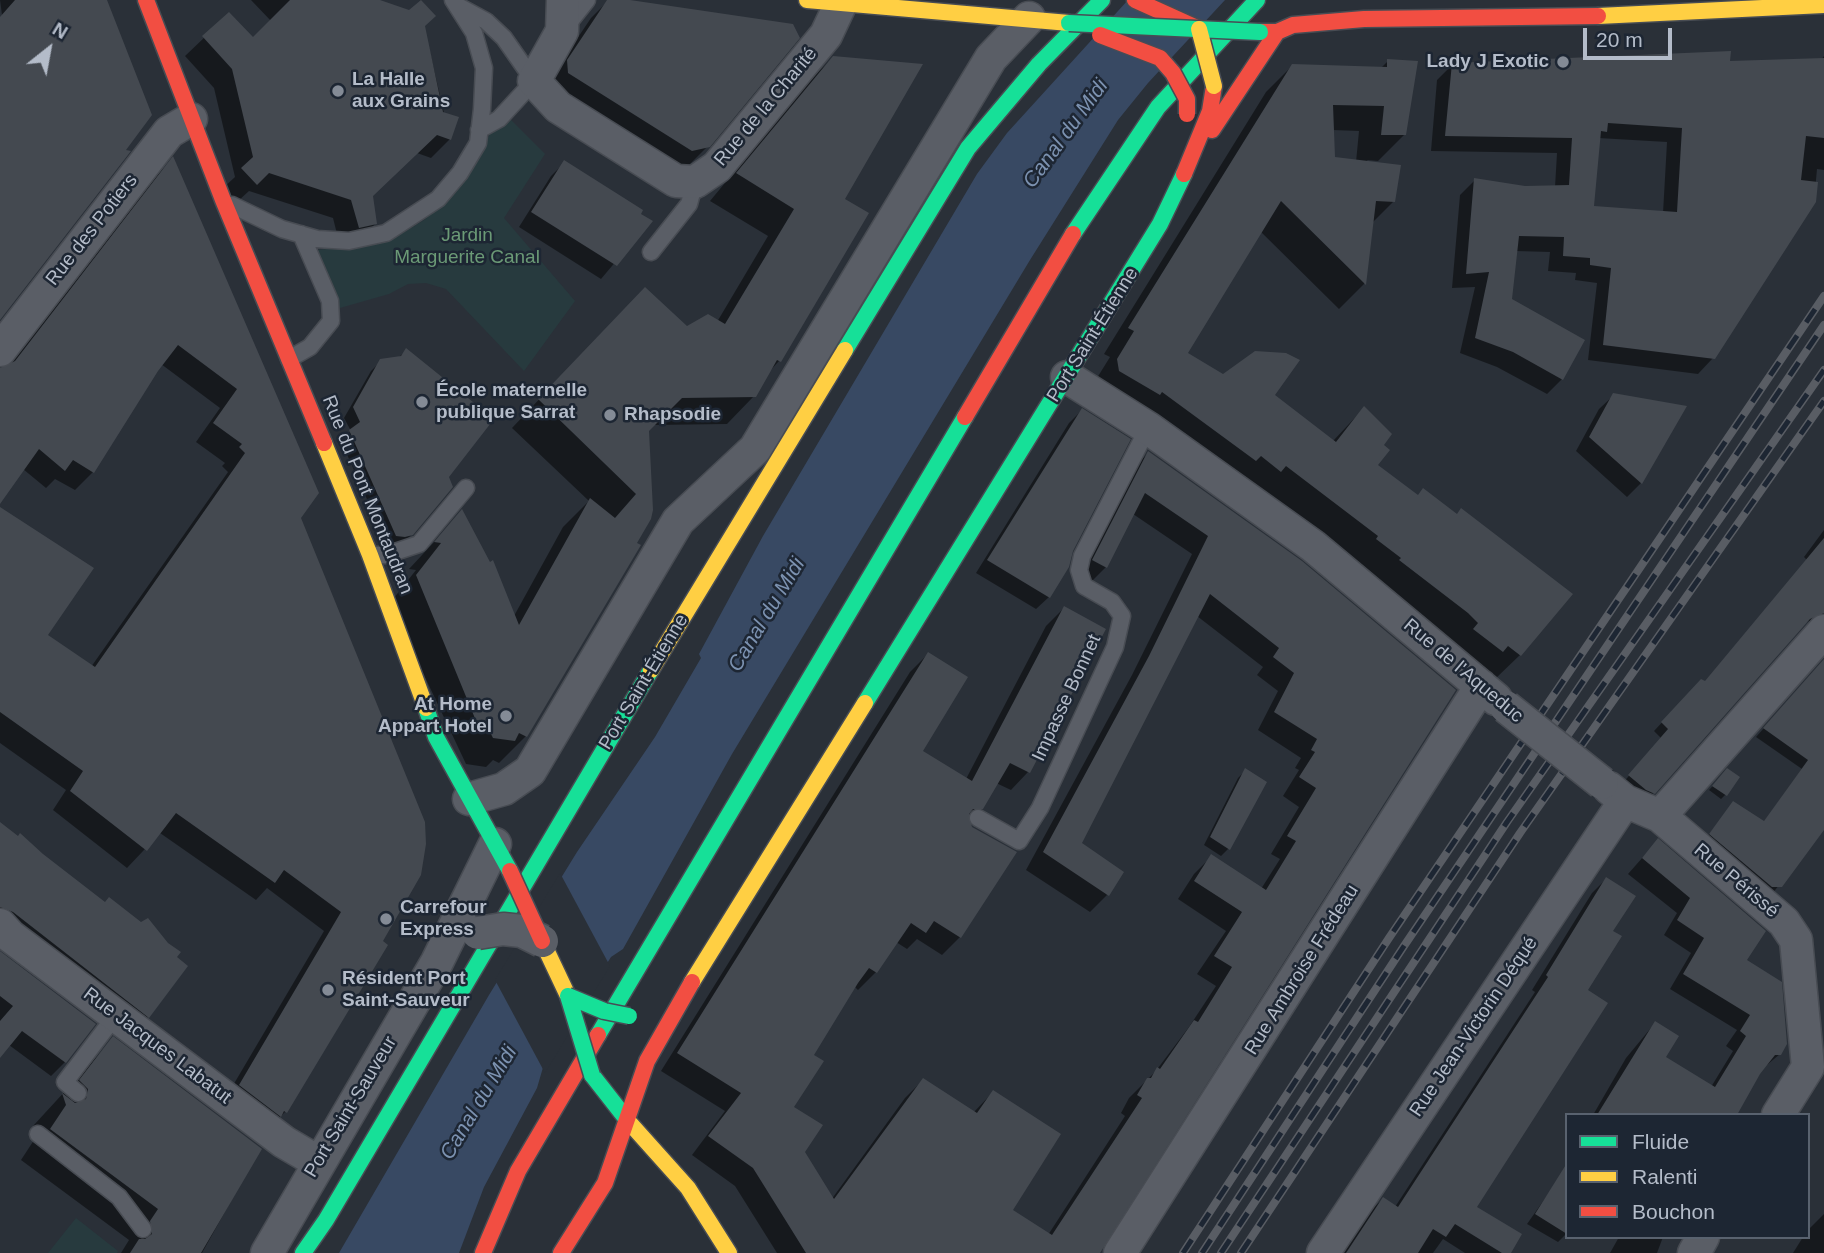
<!DOCTYPE html>
<html>
<head>
<meta charset="utf-8">
<style>
	body { margin:0 }
	#map { position:relative; width:1824px; height:1253px; overflow:hidden; background:#2a3038; font-family:Arial,sans-serif }
	canvas { display:block }
	.legend { position:absolute; left:1565px; top:1113px; width:245px; height:126px; box-sizing:border-box; background:#1d2633; border:2px solid #59626f; margin:0; padding:9px 12px; list-style:none; font-size:21px; color:#b4bcc9 }
	.legend li { display:flex; align-items:center; gap:14px; height:35px }
	.legend b { width:35px; border:2px solid #59626f }
	.north { position:absolute; left:14px; top:14px; width:70px; height:70px; -webkit-text-stroke:5px #1d2633; paint-order:stroke; rotate:31deg; font-size:19px; font-weight:700; line-height:28px; text-align:center; color:#b4bcc9 }
	.north::after { content:''; display:block; margin:auto; width:24px; height:32px; background:#b4bcc9; clip-path:polygon(50% 0,100% 100%,50% 72%,0 100%) }
	.scale { position:absolute; left:1583px; top:28px; width:89px; height:32px; box-sizing:border-box; border:4px solid #b4bcc9; border-top:0; padding-left:9px; font-size:21px; line-height:24px; white-space:nowrap; color:#b4bcc9; -webkit-text-stroke:5px #1d2633; paint-order:stroke }
</style>
</head>
<body>
<div id="map">
<canvas width="1824" height="1253"></canvas>
<ul class="legend">
<li><b style="height:9px;background:#16e098"></b>Fluide</li>
<li><b style="height:9px;background:#ffcf43"></b>Ralenti</li>
<li><b style="height:9px;background:#f24e42"></b>Bouchon</li>
</ul>
<div class="north">N</div>
<div class="scale">20 m</div>
</div>
<script>
const ctx = document.querySelector('canvas').getContext('2d');
ctx.lineJoin = 'round';
function fillPath(path, color) { ctx.fillStyle = color; ctx.fill(path, 'evenodd'); }
const toPath = rows => new Path2D(rows.map(r => 'M' + r).join(''));
function trace(path, color, width, dash) { ctx.strokeStyle = color; ctx.lineWidth = width; ctx.lineCap = dash ? 'butt' : 'round'; ctx.setLineDash(dash || []); ctx.stroke(path); }
function write(font, color, halo, rows, align = 'center') {
  ctx.font = font + ' Arial,sans-serif'; ctx.lineWidth = 5; ctx.setLineDash([]); ctx.textBaseline = 'middle'; ctx.strokeStyle = halo; ctx.fillStyle = color; for (const [text, x, y, turn = 0] of rows) {
    ctx.save(); ctx.translate(x, y); ctx.rotate((+turn || 0) * Math.PI / 180); ctx.textAlign = isNaN(turn) ? turn : align; if (halo) ctx.strokeText(text, 0, 0); ctx.fillText(text, 0, 0); ctx.restore();
  }
}
fillPath(toPath([
	[511,120,545,154,504,218,575,301,524,371,446,289,426,283,408,284,389,294,340,308,316,250,363,245,396,237,424,220,455,193,478,160,491,131],
	[76,1218,118,1251,117,1253,48,1253]
]), '#273a3e');
fillPath(toPath([
	[1128,0,1225,0,1148,83,1118,120,1030,260,732,754,623,949,611,957,544,1064,537,1088,484,1187,459,1253,339,1253,489,995,577,852,655,737,701,658,699,654,763,536,977,174,1007,133]
]), '#384963');
fillPath(toPath([
	[560,873,610,966,545,1073,495,980]
]), '#2a3038');
fillPath(toPath([
	[0,0,103,0,0,317,2,15],
	[251,0,374,0,424,26,450,139,431,158,417,153,371,196,375,224,357,242,340,246,333,218,249,191,237,202,223,188,235,177,214,88,185,56,229,14,253,40,271,21],
	[609,0,708,146,690,164,675,167,552,90,550,79,591,18],
	[1824,56,1824,170,1817,169,1814,202,1713,358,1698,374,1588,360,1597,283,1575,280,1576,273,1548,271,1550,252,1515,251,1510,300,1562,379,1547,394,1497,367,1460,353,1475,287,1452,288,1460,195,1475,180,1525,188,1555,187,1557,153,1431,151,1437,80,1452,65,1728,63,1821,60],
	[1598,138,1667,142,1663,213,1592,208],
	[833,57,842,200,779,361,769,372,754,396,727,424,653,425,648,430,651,510,526,736,499,763,493,760,486,767,466,764,390,603,416,570,409,569,462,512,514,616,563,527,589,501,512,428,618,316,687,328,717,322,768,236,710,201,806,85],
	[1388,61,1404,135,1378,161,1367,160,1393,202,1371,224,1364,284,1339,309,1260,231,1186,353,1223,376,1272,395,1333,441,1364,408,1381,445,1376,466,1520,655,1494,680,1092,386,1110,357,1104,354,1266,92,1292,66,1380,69],
	[1332,130,1359,131,1356,162,1333,159],
	[173,159,299,517,423,823,285,1112,267,1130,222,1104,324,931,267,888,256,900,160,833,127,868,53,810,66,790,0,743,0,509,46,635,91,667,228,472,222,466,225,463,196,442,220,408,161,364,93,472,75,490,55,479,46,488,23,469,0,501,0,374,155,177],
	[565,162,650,221,601,279,519,227,551,176],
	[407,350,447,477,412,534,402,544,387,544,341,441,351,431,344,418,371,371,381,361,398,358],
	[1614,395,1684,407,1641,483,1627,497,1576,451,1599,409],
	[1082,410,1049,597,1036,609,976,573,1069,423],
	[1148,453,1454,690,1098,1253,777,1253,735,1186,692,1155,725,1111,661,1071,910,672,928,654,921,752,966,779,1046,626,1064,608,1104,629,1028,772,1011,790,996,783,982,808,968,822,960,937,942,955,917,939,907,949,896,942,876,972,858,990,855,987,811,1055,792,1107,803,1152,831,1200,905,1098,923,1080,973,1113,993,1092,1010,1211,1048,1235,1125,1116,1121,1113,1129,1098,1155,1072,1189,1027,1216,986,1197,974,1226,931,1178,899,1194,874,1212,856,1261,889,1280,859,1271,854,1299,807,1283,796,1299,770,1295,768,1301,758,1258,730,1278,691,1257,675,1263,667,1197,616,1079,843,1107,895,1090,912,1026,870,1132,675,1192,554,1133,514,1106,567,1088,585,1075,578,1131,471],
	[1824,530,1824,624,1809,621,1802,625,1646,801,1622,784,1661,738,1654,731,1693,689,1704,683,1807,560,1804,557],
	[1824,660,1824,828,1772,894,1702,843,1734,803,1763,823,1802,769,1756,737],
	[1246,770,1228,849,1221,856,1204,845,1238,778],
	[1727,771,1726,794,1721,799,1709,790],
	[0,824,148,1017,134,1030,0,926],
	[1658,840,1745,960,1780,1054,1762,1069,1736,1115,1593,1115,1626,1058,1655,1023,1663,1058,1711,1087,1733,1051,1726,1046,1737,1030,1670,989,1691,953,1664,935,1677,913,1628,874],
	[1606,879,1611,932,1586,991,1474,1208,1509,1253,1465,1253,1443,1239,1433,1253,1343,1253,1368,1213,1383,1199,1395,1207,1535,992,1532,990,1592,893],
	[0,953,65,1062,51,1076,9,1045,0,1055],
	[113,1039,260,1149,202,1253,121,1253,129,1240,21,1160,36,1137,33,1126],
	[1558,1180,1567,1233,1558,1242,1527,1224],
	[1824,1214,1824,1253,1793,1253,1803,1237,1808,1237,1808,1230],
	[1619,1237,1663,1237,1657,1253,1610,1253]
]), '#0007');
fillPath(toPath([
	[15,0,107,0,152,115,126,150,131,151,0,320,0,17],
	[290,0,380,0,409,10,421,0,436,16,425,26,443,112,459,117,451,140,437,135,373,196,377,224,359,228,351,200,269,173,257,185,241,168,253,157,232,69,202,36,229,12,253,37],
	[607,0,630,0,793,24,800,38,710,147,692,151,568,73,567,60],
	[1731,51,1730,61,1824,58,1824,138,1806,136,1801,180,1818,182,1816,202,1715,359,1603,345,1611,268,1590,265,1590,258,1563,256,1564,237,1519,236,1512,299,1585,340,1563,380,1513,352,1475,338,1489,272,1466,274,1474,178,1525,186,1569,185,1572,138,1445,136,1452,63],
	[1608,123,1682,128,1677,212,1594,206,1601,131,1607,132],
	[833,56,923,64,845,199,869,213,781,362,777,360,756,397,682,398,649,431,653,510,651,519,637,543,641,545,527,737,519,733,515,741,493,738,489,730,481,733,416,575,441,543,434,542,462,509,490,562,493,560,519,625,590,498,615,518,636,494,538,399,645,287,687,326,708,314,725,324,794,209,736,173],
	[1387,59,1418,61,1406,135,1381,135,1384,106,1333,105,1335,157,1401,165,1395,202,1376,201,1366,285,1281,201,1188,353,1223,374,1255,351,1286,353,1300,360,1275,395,1336,442,1364,406,1392,434,1384,445,1390,450,1378,465,1418,495,1423,488,1457,514,1461,508,1573,594,1521,656,1508,646,1503,652,1473,629,1478,623,1468,613,1399,560,1401,558,1376,539,1378,536,1286,466,1281,472,1261,456,1256,461,1162,392,1160,395,1119,371,1117,359,1134,331,1128,328,1292,64,1387,67],
	[173,156,319,493,301,518,425,822,426,844,421,875,383,941,388,945,287,1113,284,1111,281,1117,239,1085,341,912,284,870,275,883,176,813,147,851,70,791,83,771,0,712,0,507,94,568,48,635,95,667,245,453,239,447,242,444,213,423,237,389,178,345,158,371,94,473,73,460,65,471,39,449,0,504,0,368,15,361],
	[564,160,643,210,641,214,653,221,617,266,531,212],
	[406,348,494,419,449,477,453,487,413,535,405,537,396,536,349,430,360,422,353,407,380,359,401,356],
	[1613,393,1687,406,1642,484,1589,437],
	[1082,408,1131,439,1073,551,1069,567,1050,598,987,560],
	[1148,451,1302,561,1456,690,1100,1253,806,1253,753,1168,708,1136,741,1093,677,1053,928,652,968,677,923,751,972,781,1064,606,1106,629,1030,773,1010,763,983,809,973,809,969,814,972,827,1017,852,961,938,934,921,926,933,911,923,877,973,869,968,858,983,814,1055,824,1061,794,1107,823,1125,805,1152,834,1199,923,1078,977,1113,993,1090,1061,1134,1013,1210,1052,1235,1142,1098,1137,1095,1147,1078,1151,1078,1157,1067,1160,1069,1194,1020,1198,1022,1232,967,1214,956,1242,912,1194,881,1211,854,1266,890,1296,841,1287,836,1316,788,1299,777,1315,752,1311,750,1317,739,1274,712,1294,673,1273,657,1279,648,1210,594,1082,843,1124,872,1109,896,1043,852,1149,656,1208,536,1145,493,1107,568,1092,560],
	[1824,538,1824,613,1810,619,1655,794,1646,790,1628,775,1668,729,1661,722,1701,679,1705,681],
	[1824,659,1824,830,1782,887,1772,887,1709,834,1733,801,1764,821,1808,760,1763,728],
	[1245,768,1267,782,1230,850,1210,837],
	[1727,768,1740,777,1727,796,1712,786],
	[0,822,18,836,20,833,43,854,105,902,109,897,141,922,148,918,168,943,181,952,177,957,188,966,149,1018,13,912,0,907],
	[1658,838,1766,931,1747,960,1782,982,1787,1044,1781,1055,1775,1055,1760,1074,1737,1115,1597,1115,1655,1021,1679,1036,1666,1057,1715,1087,1746,1036,1740,1031,1750,1015,1683,974,1704,938,1677,920,1690,898,1642,858],
	[1606,877,1636,896,1613,931,1622,936,1588,990,1608,1003,1477,1207,1522,1234,1511,1253,1502,1253,1455,1224,1446,1237,1433,1229,1418,1253,1346,1253,1383,1197,1398,1207,1548,977,1546,975],
	[0,951,96,1024,66,1063,22,1031,0,1058,0,1021,13,1006,0,996],
	[113,1036,262,1149,201,1253,130,1253,139,1239,145,1239,152,1234,150,1221,158,1209,50,1129,66,1105,62,1093,75,1103,86,1099,88,1089,79,1080],
	[1567,1163,1567,1234,1535,1214]
]), '#444950');
const lane = toPath([
	[458,6,486,21,504,38,534,81,499,119,479,130],
	[564,29,587,0],
	[232,205,282,229,317,239,349,241,386,233,438,199,460,173,478,143,482,109,484,68,474,33,453,0],
	[651,252,689,204,695,182],
	[289,359,310,347,331,321,330,301,301,234],
	[370,555,386,555,419,544,466,488],
	[978,818,1019,841,1040,808,1115,647,1122,616,1112,602,1084,586,1079,570,1082,556,1148,428],
	[78,1093,65,1082,116,1015],
	[38,1134,119,1197,143,1229]
]);
const street = toPath([
	[563,0,562,31,534,81,558,107,676,181,695,182,717,167,826,35,841,3],
	[0,350,169,132,191,119],
	[1067,377,1148,428,1313,546,1496,699],
	[1609,788,1625,801,1660,816,1784,922,1796,940,1808,1067,1778,1115],
	[469,799,504,789,530,771,678,521,755,449,991,58,1029,18],
	[1660,816,1824,631],
	[0,925,10,936,284,1142,318,1162],
	[267,1253,437,962,495,844],
	[1120,1253,1481,686],
	[1323,1253,1625,801],
	[1694,1253,1703,1237]
]);
const fast = toPath([
	[1073,234,1158,107,1257,0],
	[845,350,968,148,1039,64,1102,0],
	[865,703,1160,224,1184,174],
	[426,708,436,737,510,871],
	[598,1035,965,417],
	[592,1075,628,1121],
	[303,1253,326,1220,651,670]
]);
const slow = toPath([
	[807,0,1069,23],
	[1598,16,1824,5],
	[324,443,370,555,426,708],
	[651,670,845,350],
	[542,941,568,996],
	[692,982,865,703],
	[628,1121,688,1188,729,1253]
]);
const jam = toPath([
	[146,0,223,200,324,443],
	[1135,0,1197,28],
	[1260,32,1277,32,1293,25,1364,19,1598,16],
	[1212,130,1277,32],
	[1184,174,1210,111,1214,86],
	[965,417,1073,234],
	[483,1253,518,1171,598,1035],
	[561,1253,605,1183,647,1061,692,982]
]);
trace(lane, '#484c53', 19);
trace(street, '#484c53', 35);
trace(fast, '#484c53', 19);
trace(slow, '#484c53', 19);
trace(jam, '#484c53', 19);
trace(lane, '#5a5e66', 16);
trace(street, '#5a5e66', 32);
trace(fast, '#16e098', 16);
trace(slow, '#ffcf43', 16);
trace(jam, '#f24e42', 16);
const rail = toPath([
	[1183,1253,1389,938,1824,296],
	[1202,1253,1404,946,1824,325],
	[1221,1253,1507,822,1824,370],
	[1241,1253,1520,833,1824,401]
]);
trace(rail, '#595d64', 8);
trace(rail, '#1d2633', 5, [16]);
const streetBridge = toPath([
	[1506,707,1602,783],
	[478,933,503,929,522,931,542,941]
]);
const fastBridge = toPath([
	[1069,23,1260,32],
	[568,996,592,1075],
	[568,996,604,1011,629,1016]
]);
const slowBridge = toPath([
	[1199,29,1214,86]
]);
const jamBridge = toPath([
	[1100,35,1160,58,1173,73,1187,99,1187,114],
	[510,871,542,941]
]);
trace(streetBridge, '#484c53', 35, []);
trace(fastBridge, '#484c55', 19, []);
trace(slowBridge, '#484c55', 19, []);
trace(jamBridge, '#484c55', 19, []);
trace(streetBridge, '#5a5e66', 32);
trace(fastBridge, '#16e098', 16);
trace(slowBridge, '#ffcf43', 16);
trace(jamBridge, '#f24e42', 16);
for (const [x, y, r, color] of [
	[1563,62,7,"#848b96"],
	[338,91,7,"#848b96"],
	[422,402,7,"#848b96"],
	[610,415,7,"#848b96"],
	[506,716,7,"#848b96"],
	[386,919,7,"#848b96"],
	[328,990,7,"#848b96"]
]) { const dot = new Path2D(); dot.arc(x, y, r, 0, 2 * Math.PI); ctx.fillStyle = color; ctx.fill(dot); trace(dot, '#1d2633', 2.5); }
write('bold 19px', '#b4bcc9', '#1d2633', [
	["Lady J Exotic",1549,62,"right"],
	["La Halle",352,80],
	["aux Grains",352,102],
	["École maternelle",436,391],
	["publique Sarrat",436,413],
	["Rhapsodie",624,415],
	["At Home",492,705,"right"],
	["Appart Hotel",492,727,"right"],
	["Carrefour",400,908],
	["Express",400,930],
	["Résident Port",342,979],
	["Saint-Sauveur",342,1001]
], 'left');
write('19px', '#b4bcc9', '#1d2633', [
	["Rue de la Charité",766,107,-50],
	["Rue des Potiers",92,230,-52],
	["Port Saint-Étienne",1093,335,-58],
	["Rue du Pont Montaudran",367,495,68],
	["Rue de l'Aqueduc",1463,671,40],
	["Port Saint-Étienne",644,682,-59],
	["Impasse Bonnet",1067,698,-65],
	["Rue Périssé",1736,881,40],
	["Rue Ambroise Frédeau",1302,970,-58],
	["Rue Jean-Victorin Déqué",1474,1027,-56],
	["Rue Jacques Labatut",157,1046,37],
	["Port Saint-Sauveur",351,1107,-59]
]);
write('19px', '#6b9a76', '#1d2633', [
	["Jardin",467,236],
	["Marguerite Canal",467,258]
]);
write('italic 21px', '#7c92b1', '#1d2633', [
	["Canal du Midi",1066,134,-54],
	["Canal du Midi",767,615,-59],
	["Canal du Midi",479,1103,-59]
]);
</script>
</body>
</html>
